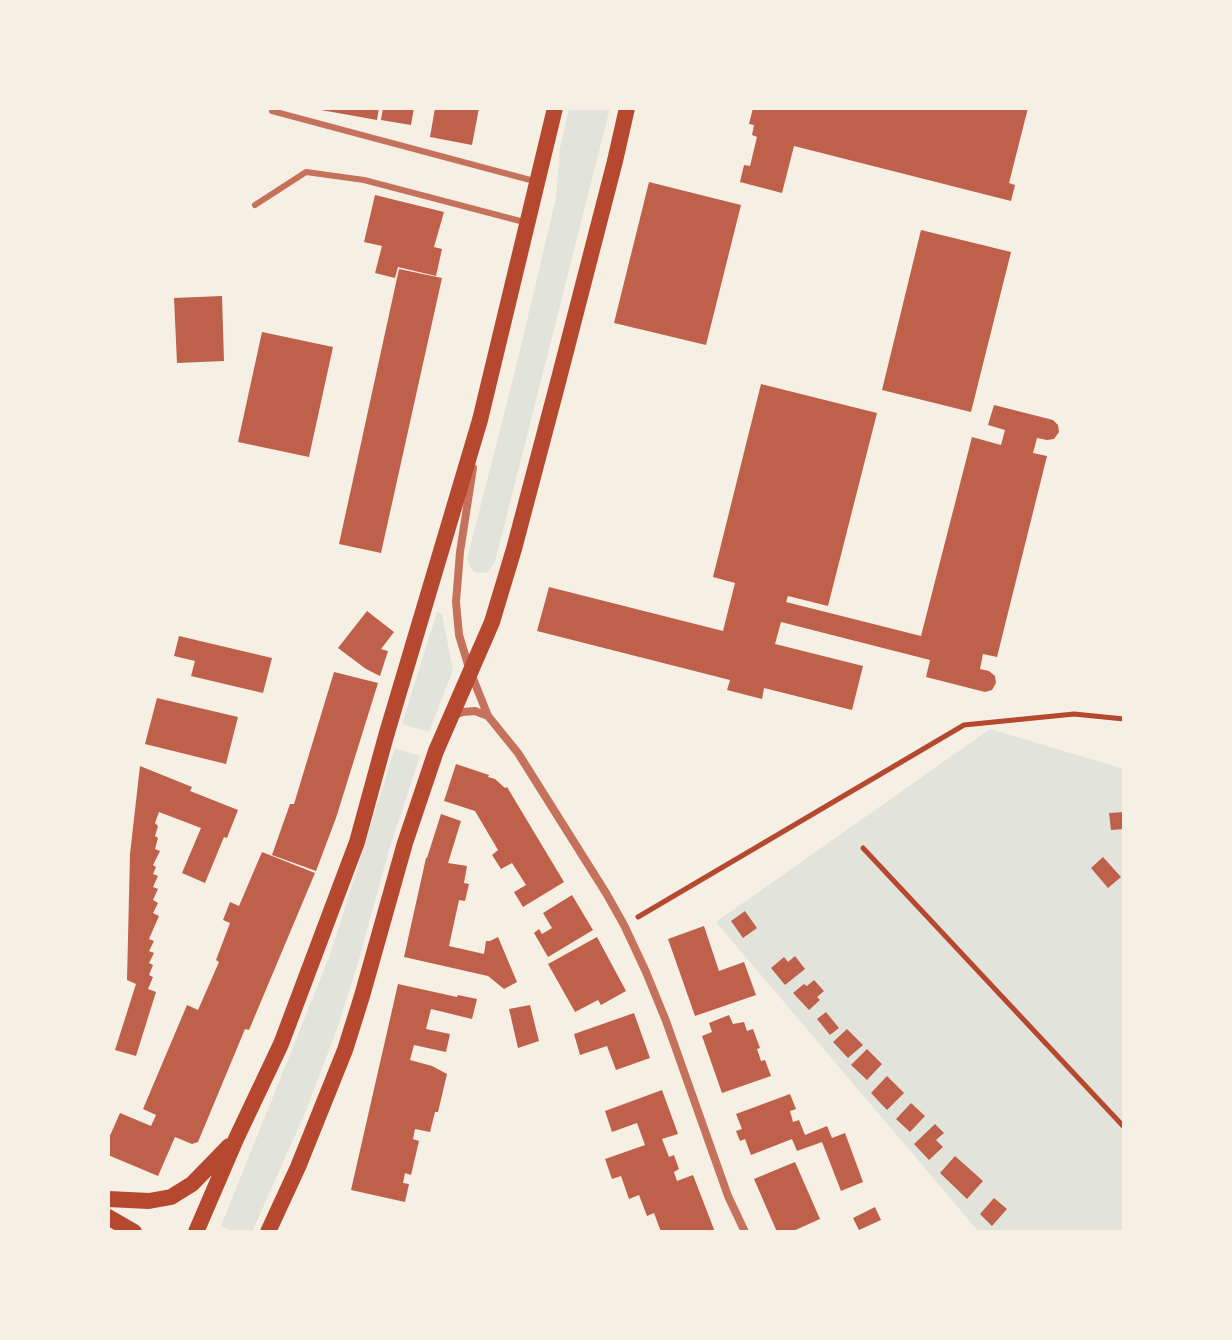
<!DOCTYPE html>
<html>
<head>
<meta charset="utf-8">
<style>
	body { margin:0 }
	#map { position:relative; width:1232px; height:1340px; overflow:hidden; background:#f6efe4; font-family:Commissioner,sans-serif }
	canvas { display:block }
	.frame { position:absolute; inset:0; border:110px solid #f6efe4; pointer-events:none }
</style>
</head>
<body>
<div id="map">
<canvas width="1232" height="1340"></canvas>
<div class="frame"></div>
</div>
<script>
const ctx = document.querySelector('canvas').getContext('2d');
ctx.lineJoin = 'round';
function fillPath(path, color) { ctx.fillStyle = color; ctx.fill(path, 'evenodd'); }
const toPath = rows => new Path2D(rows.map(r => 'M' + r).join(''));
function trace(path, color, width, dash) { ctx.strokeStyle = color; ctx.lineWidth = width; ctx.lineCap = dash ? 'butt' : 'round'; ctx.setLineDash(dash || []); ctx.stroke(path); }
fillPath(toPath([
	[569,108,610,108,495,562,488,572,481,573,475,572,470,567,467,559,516,367,556,198,560,148],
	[437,612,442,614,453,670,429,732,402,724],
	[990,729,1124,769,1124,1232,979,1232,716,922],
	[395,748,420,756,389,850,358,963,337,1029,306,1111,252,1232,233,1232,221,1226,330,955]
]), '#e2e4dc');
fillPath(toPath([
	[321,108,379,108,377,120,321,110],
	[383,108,414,108,411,125,381,120],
	[435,108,479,108,472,145,430,137],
	[753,108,1028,108,1009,183,1015,185,1011,201,794,146,782,193,740,182,744,165,750,166,757,137,752,135,754,125,749,124],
	[649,182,741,205,706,345,614,323],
	[375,195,444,212,434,247,442,249,436,276,398,267,395,278,375,273,382,246,364,242],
	[921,230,1011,252,971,412,882,390],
	[399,269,442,278,381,553,339,544],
	[222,296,224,361,177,363,174,298],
	[262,332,333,347,309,457,238,442],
	[761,384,877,413,828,606,788,596,786,602,921,636,972,437,1001,445,1005,430,988,425,994,405,1053,420,1058,425,1059,432,1054,439,1047,440,1037,438,1033,453,1047,456,997,657,983,654,980,669,989,671,995,676,996,683,992,690,985,692,926,677,930,660,781,622,775,644,863,666,852,710,764,688,762,699,727,690,730,680,537,631,549,587,723,631,735,583,713,577],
	[367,611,394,632,381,649,388,651,380,676,366,669,338,648],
	[179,636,272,658,263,693,191,676,195,661,174,656],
	[334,672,378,683,336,818,316,871,272,855,290,804,294,804],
	[157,698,238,717,226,764,145,744],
	[456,764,489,775,488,777,495,779,505,788,507,787,564,882,523,907,514,892,526,885,512,863,501,869,492,855,498,850,475,811,444,801],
	[140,766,192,787,190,791,238,810,227,838,224,837,205,883,182,873,201,828,159,812,155,823,158,826,155,836,158,838,155,849,160,851,153,865,156,867,153,874,158,876,153,887,158,889,153,900,158,903,153,913,159,916,149,939,154,941,149,951,154,953,149,963,153,965,149,975,153,977,148,989,156,992,136,1056,115,1050,136,984,127,980,130,854],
	[1124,812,1124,829,1111,830,1109,813],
	[441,814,461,821,448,863,467,866,464,883,469,884,465,901,459,900,449,946,484,954,486,941,490,941,498,937,517,982,504,989,488,976,404,957,426,858,427,858],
	[262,852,315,873,249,1030,245,1029,198,1142,192,1144,175,1137,158,1176,108,1155,108,1140,120,1113,151,1126,156,1115,143,1109,187,1005,198,1010,219,962,216,960,230,923,223,920,230,902,239,906],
	[1103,857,1121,877,1108,888,1091,868],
	[572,895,593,930,548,957,534,933,539,929,542,934,552,928,543,913],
	[745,911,757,928,743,938,731,921],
	[704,926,719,971,744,962,756,995,695,1016,668,939],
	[597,937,626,991,601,1005,598,1000,575,1012,548,964],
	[795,956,805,969,785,985,771,968,784,957,788,962],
	[814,980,824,991,817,997,820,1000,809,1010,793,993,804,984,807,986],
	[398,984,457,997,458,995,477,999,472,1019,431,1009,426,1029,450,1034,446,1052,414,1045,410,1060,432,1066,447,1074,438,1112,435,1112,430,1132,415,1129,413,1139,419,1141,411,1175,405,1173,403,1183,409,1184,405,1202,351,1190],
	[530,1005,539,1041,518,1048,509,1009],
	[826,1012,839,1028,830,1035,817,1019],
	[634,1013,650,1058,616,1070,607,1046,580,1055,574,1034],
	[729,1015,733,1024,744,1022,747,1031,753,1029,760,1048,757,1049,761,1061,765,1060,771,1076,722,1093,702,1036,712,1032,709,1023],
	[847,1029,863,1045,848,1058,833,1042],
	[867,1049,882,1064,867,1080,851,1065],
	[887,1076,904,1093,887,1110,871,1093],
	[662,1090,678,1134,662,1139,669,1157,674,1155,679,1169,674,1172,677,1181,693,1175,715,1232,661,1232,654,1213,647,1216,639,1195,629,1199,621,1176,612,1179,605,1159,645,1145,637,1123,612,1132,605,1111],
	[790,1094,796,1109,790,1111,793,1122,799,1120,805,1135,827,1126,832,1138,845,1133,863,1182,841,1191,822,1142,797,1151,792,1139,751,1155,745,1139,740,1141,736,1131,742,1129,736,1114],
	[911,1103,925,1116,910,1132,896,1119],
	[935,1124,944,1133,936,1140,943,1147,929,1160,914,1144],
	[955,1156,983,1181,967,1199,940,1173],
	[795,1162,820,1219,791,1232,777,1232,754,1179],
	[994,1198,1007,1209,992,1226,980,1214],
	[875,1207,881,1220,859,1230,853,1218]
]), '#bf614a');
trace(toPath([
	[863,848,1124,1127],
	[638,917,964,725,1074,714,1124,719]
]), '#b5482f', 5);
trace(toPath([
	[272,111,534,181],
	[255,205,306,172,364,180,524,222]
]), '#c5725c', 6);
trace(toPath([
	[473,468,460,552,456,602,459,635,470,671,488,716,518,753,606,893,624,925,646,972,666,1021,728,1196,745,1232],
	[454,715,463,712,475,711,488,716]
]), '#c5725c', 8);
trace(toPath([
	[108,1199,149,1201,171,1197,192,1184,229,1146],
	[108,1217,134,1232],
	[196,1232,236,1139,281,1044,357,842,386,736,480,420,555,108],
	[268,1232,298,1167,345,1050,362,996,405,843,436,751,492,622,514,549,557,386,615,161,627,108]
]), '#b5482f', 16);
</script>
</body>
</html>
